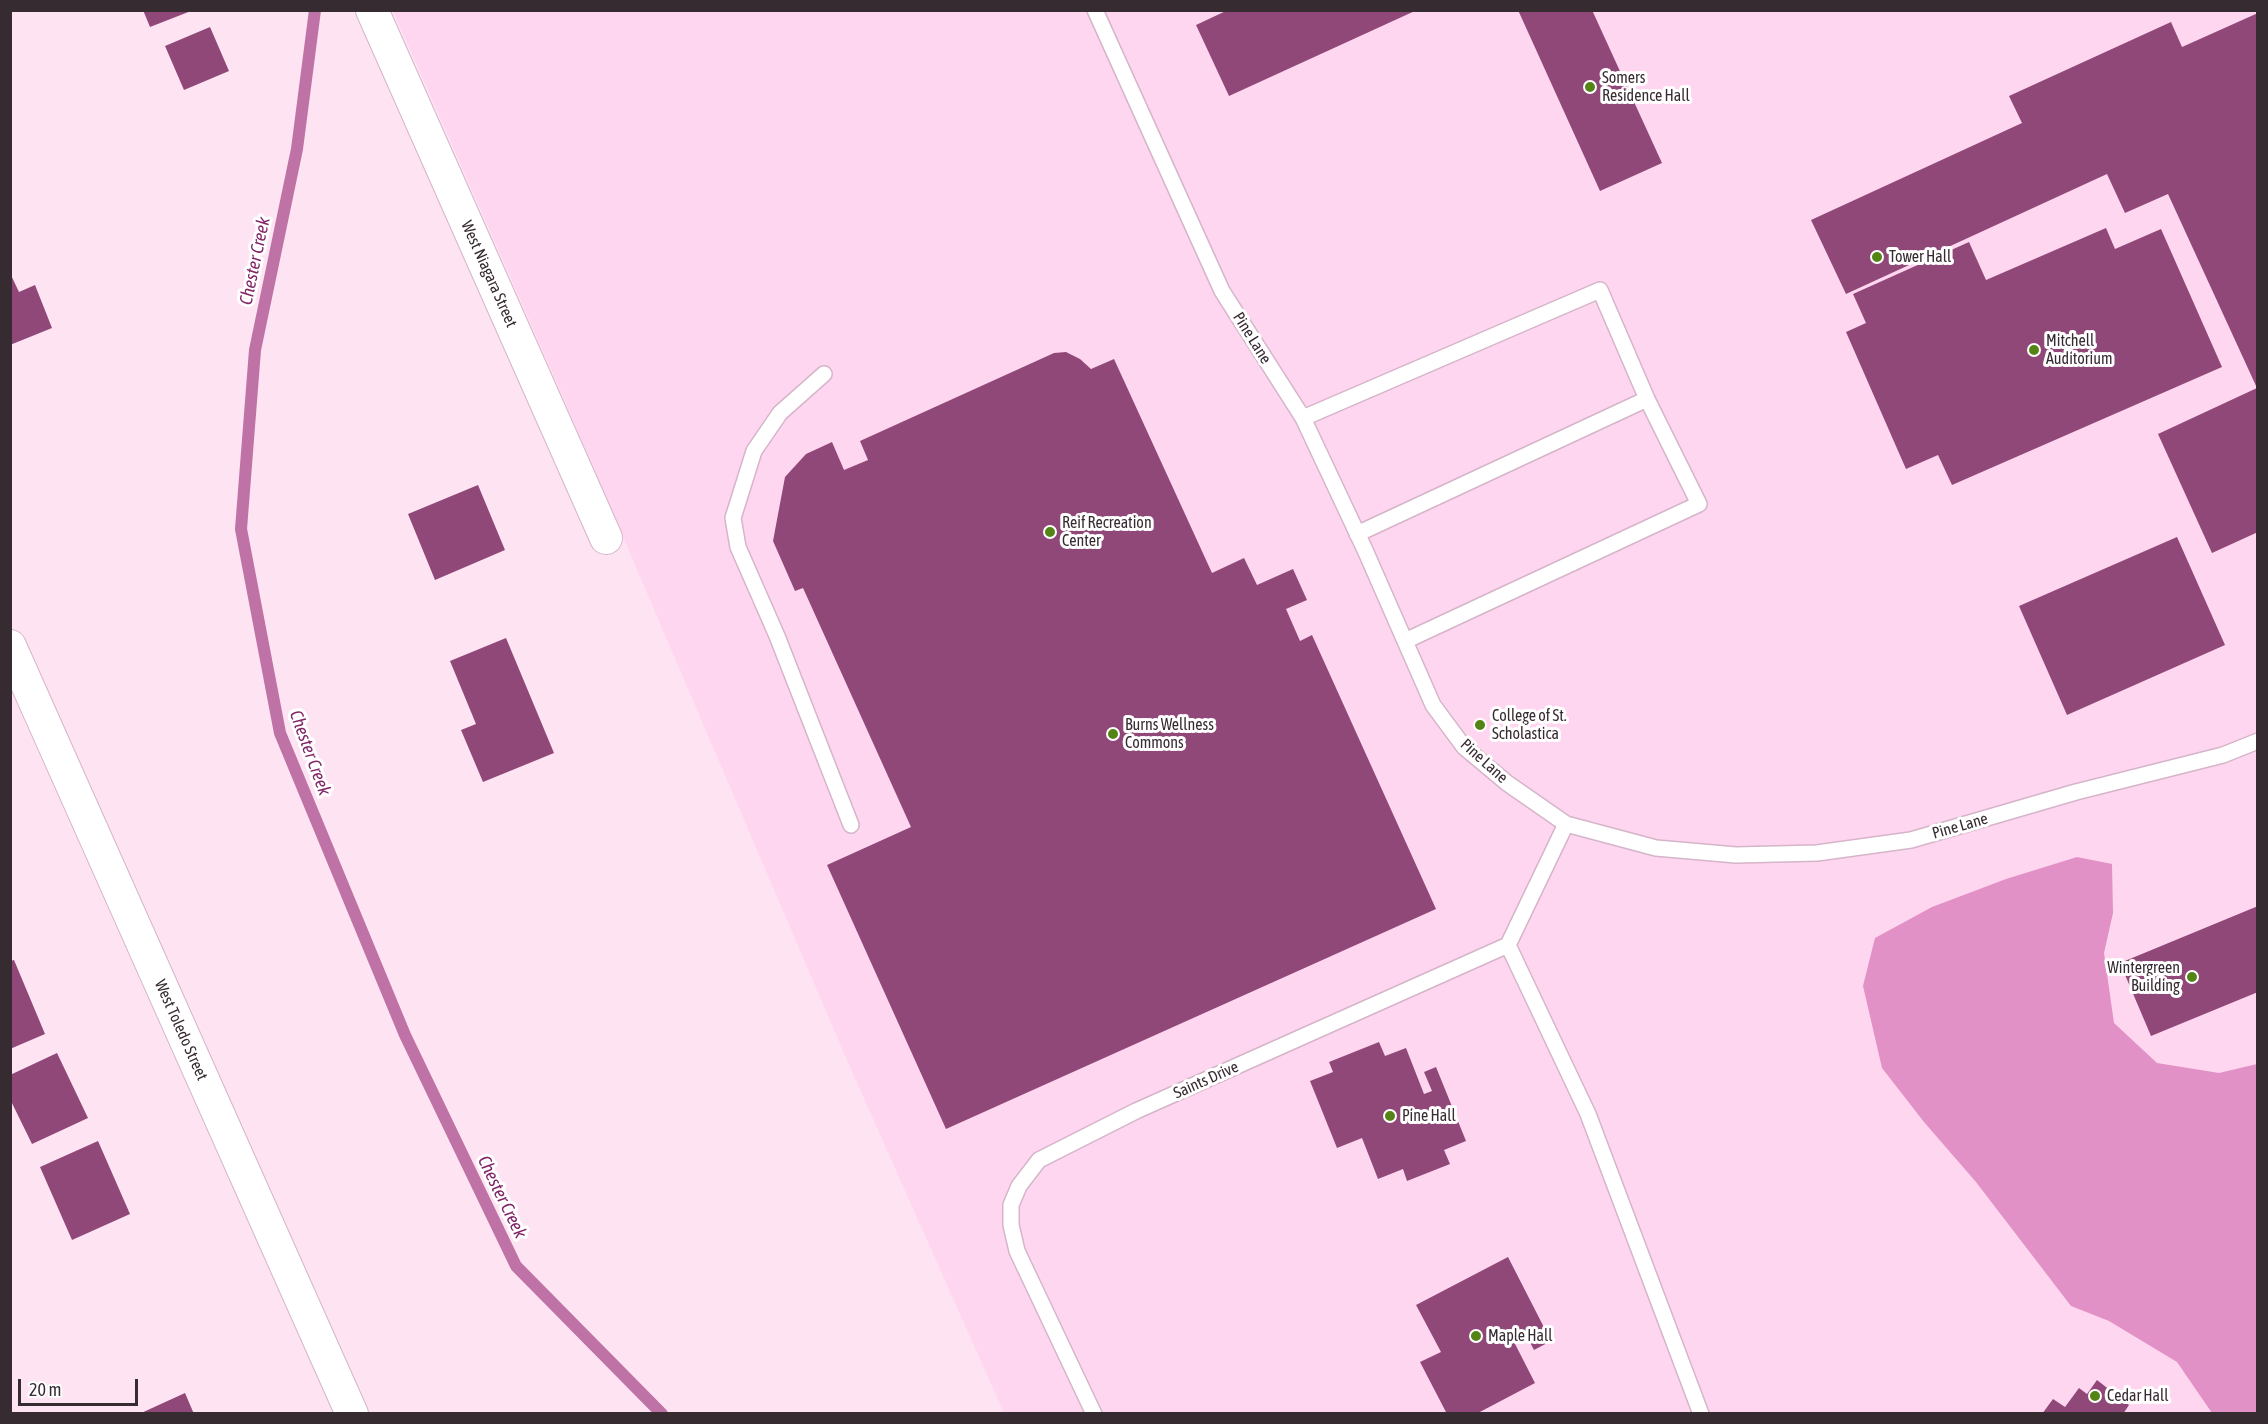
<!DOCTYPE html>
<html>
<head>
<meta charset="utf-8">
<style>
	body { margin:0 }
	#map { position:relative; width:2268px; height:1424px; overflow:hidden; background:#fee3f3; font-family:"Asap Condensed",sans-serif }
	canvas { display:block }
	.frame { position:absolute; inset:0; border:12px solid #372b32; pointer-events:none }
	.scale { position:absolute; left:18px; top:1379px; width:120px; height:27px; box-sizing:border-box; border:3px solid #372b32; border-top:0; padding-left:8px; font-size:18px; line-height:21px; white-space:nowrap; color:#372b32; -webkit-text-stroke:4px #fff; paint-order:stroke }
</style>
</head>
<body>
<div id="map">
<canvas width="2268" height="1424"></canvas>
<div class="frame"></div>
<div class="scale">20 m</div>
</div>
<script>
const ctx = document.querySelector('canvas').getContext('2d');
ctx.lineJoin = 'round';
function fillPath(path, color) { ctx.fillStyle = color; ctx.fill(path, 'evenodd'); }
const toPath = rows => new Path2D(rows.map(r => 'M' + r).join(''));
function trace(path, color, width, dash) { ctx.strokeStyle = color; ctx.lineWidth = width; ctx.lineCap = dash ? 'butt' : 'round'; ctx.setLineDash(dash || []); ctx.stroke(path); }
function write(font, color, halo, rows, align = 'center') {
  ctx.font = font + ' "Asap Condensed",sans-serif'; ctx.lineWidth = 6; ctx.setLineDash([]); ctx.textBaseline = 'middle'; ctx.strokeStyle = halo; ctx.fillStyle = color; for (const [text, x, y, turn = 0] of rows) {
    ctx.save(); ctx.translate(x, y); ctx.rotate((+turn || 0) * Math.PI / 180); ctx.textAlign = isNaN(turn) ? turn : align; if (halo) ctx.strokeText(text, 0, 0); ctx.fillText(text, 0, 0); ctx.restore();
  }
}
fillPath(toPath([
	[393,11,2257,11,2257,1413,1004,1413,846,1058,561,392]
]), '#ffd6ef');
fillPath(toPath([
	[2077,857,2112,864,2113,913,2104,953,2114,1023,2157,1063,2219,1073,2257,1064,2257,1413,2212,1413,2177,1362,2109,1321,2071,1306,1976,1182,1924,1122,1882,1068,1863,986,1875,938,1932,907,2006,879]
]), '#e191c5');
trace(toPath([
	[315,10,297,149,255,350,241,529,280,733,405,1035,516,1266,662,1414]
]), '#bf72a5', 12);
fillPath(toPath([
	[143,10,191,10,191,11,150,27],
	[1228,10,1417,10,1229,96,1196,25],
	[1518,10,1592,10,1662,163,1600,191],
	[2258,13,2258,532,2212,553,2158,434,2257,388,2168,194,2125,213,2107,174,1846,294,1811,220,2022,123,2009,96,2171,22,2182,47],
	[210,27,229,71,184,90,165,46],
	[2106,228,2115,249,2161,229,2222,367,1952,485,1938,455,1906,469,1846,332,1866,323,1853,294,1969,242,1986,280],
	[10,273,19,292,35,285,52,328,10,345],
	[1066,352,1080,359,1091,369,1114,359,1212,573,1244,558,1257,585,1293,569,1307,600,1286,609,1300,641,1312,635,1436,909,946,1129,827,865,911,827,803,588,795,591,773,541,785,477,806,454,832,442,844,470,868,460,860,441,1054,353],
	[478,485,505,550,435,580,408,514],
	[2177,537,2225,645,2067,715,2019,606],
	[506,638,554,753,483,782,461,730,476,724,450,661],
	[2258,906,2258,992,2151,1036,2120,963],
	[14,960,45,1034,10,1049,10,961],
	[1379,1042,1385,1056,1406,1048,1424,1094,1432,1091,1424,1072,1436,1067,1466,1141,1444,1150,1450,1164,1407,1181,1403,1169,1378,1179,1362,1138,1337,1148,1310,1081,1333,1072,1329,1062],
	[57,1053,88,1118,32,1144,10,1099,10,1075],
	[98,1141,130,1214,72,1240,40,1167],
	[1508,1257,1551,1341,1534,1350,1525,1333,1513,1340,1535,1383,1476,1414,1447,1414,1420,1362,1441,1352,1416,1305],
	[2097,1380,2129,1405,2123,1414,2042,1414,2053,1399,2065,1407,2079,1388,2087,1394],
	[185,1393,194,1414,139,1414]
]), '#904879');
const service = toPath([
	[1095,10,1222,291,1303,418,1365,550,1433,705,1464,747,1507,783,1566,824,1656,848,1736,855,1817,853,1911,840,2076,792,2223,755,2258,741],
	[824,374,780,413,754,451,733,518,738,547,777,636,851,825],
	[1303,418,1600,290,1647,399,1699,504,1405,641],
	[1357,534,1647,399],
	[1508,945,1588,1114,1701,1414],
	[1094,1414,1017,1251,1011,1225,1011,1205,1019,1186,1039,1160,1136,1111,1508,945,1566,824]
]);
const minor = toPath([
	[372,10,606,538],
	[10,646,352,1414]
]);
trace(service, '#d5b5c9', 18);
trace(minor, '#d5b5c9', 34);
trace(service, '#fff', 15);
trace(minor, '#fff', 32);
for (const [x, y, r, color] of [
	[1590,87,6,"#558416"],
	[1877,257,6,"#558416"],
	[2034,350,6,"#558416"],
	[1050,532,6,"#558416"],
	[1480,725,6,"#558416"],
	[1113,734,6,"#558416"],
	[2192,977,6,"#558416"],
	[1390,1116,6,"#558416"],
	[1476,1336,6,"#558416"],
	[2095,1396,6,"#558416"]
]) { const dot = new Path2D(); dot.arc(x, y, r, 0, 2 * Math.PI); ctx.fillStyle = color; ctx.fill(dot); trace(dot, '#fff', 2); }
write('16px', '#372b32', '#fff', [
	["Somers",1602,78],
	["Residence Hall",1602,96],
	["Tower Hall",1889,257],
	["Mitchell",2046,341],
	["Auditorium",2046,359],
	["Reif Recreation",1062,523],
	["Center",1062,541],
	["College of St.",1492,716],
	["Scholastica",1492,734],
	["Burns Wellness",1125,725],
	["Commons",1125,743],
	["Wintergreen",2180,968,"right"],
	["Building",2180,986,"right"],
	["Pine Hall",1402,1116],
	["Maple Hall",1488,1336],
	["Cedar Hall",2107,1396]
], 'left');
write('16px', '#372b32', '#fff', [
	["West Niagara Street",489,274,66],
	["Pine Lane",1252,338,58],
	["Pine Lane",1484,761,42],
	["Pine Lane",1960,826,-16],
	["West Toledo Street",181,1030,66],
	["Saints Drive",1206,1080,-24]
]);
write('italic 18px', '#812567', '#fff', [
	["Chester Creek",255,261,-78],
	["Chester Creek",310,753,70],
	["Chester Creek",502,1197,64]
]);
</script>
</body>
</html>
